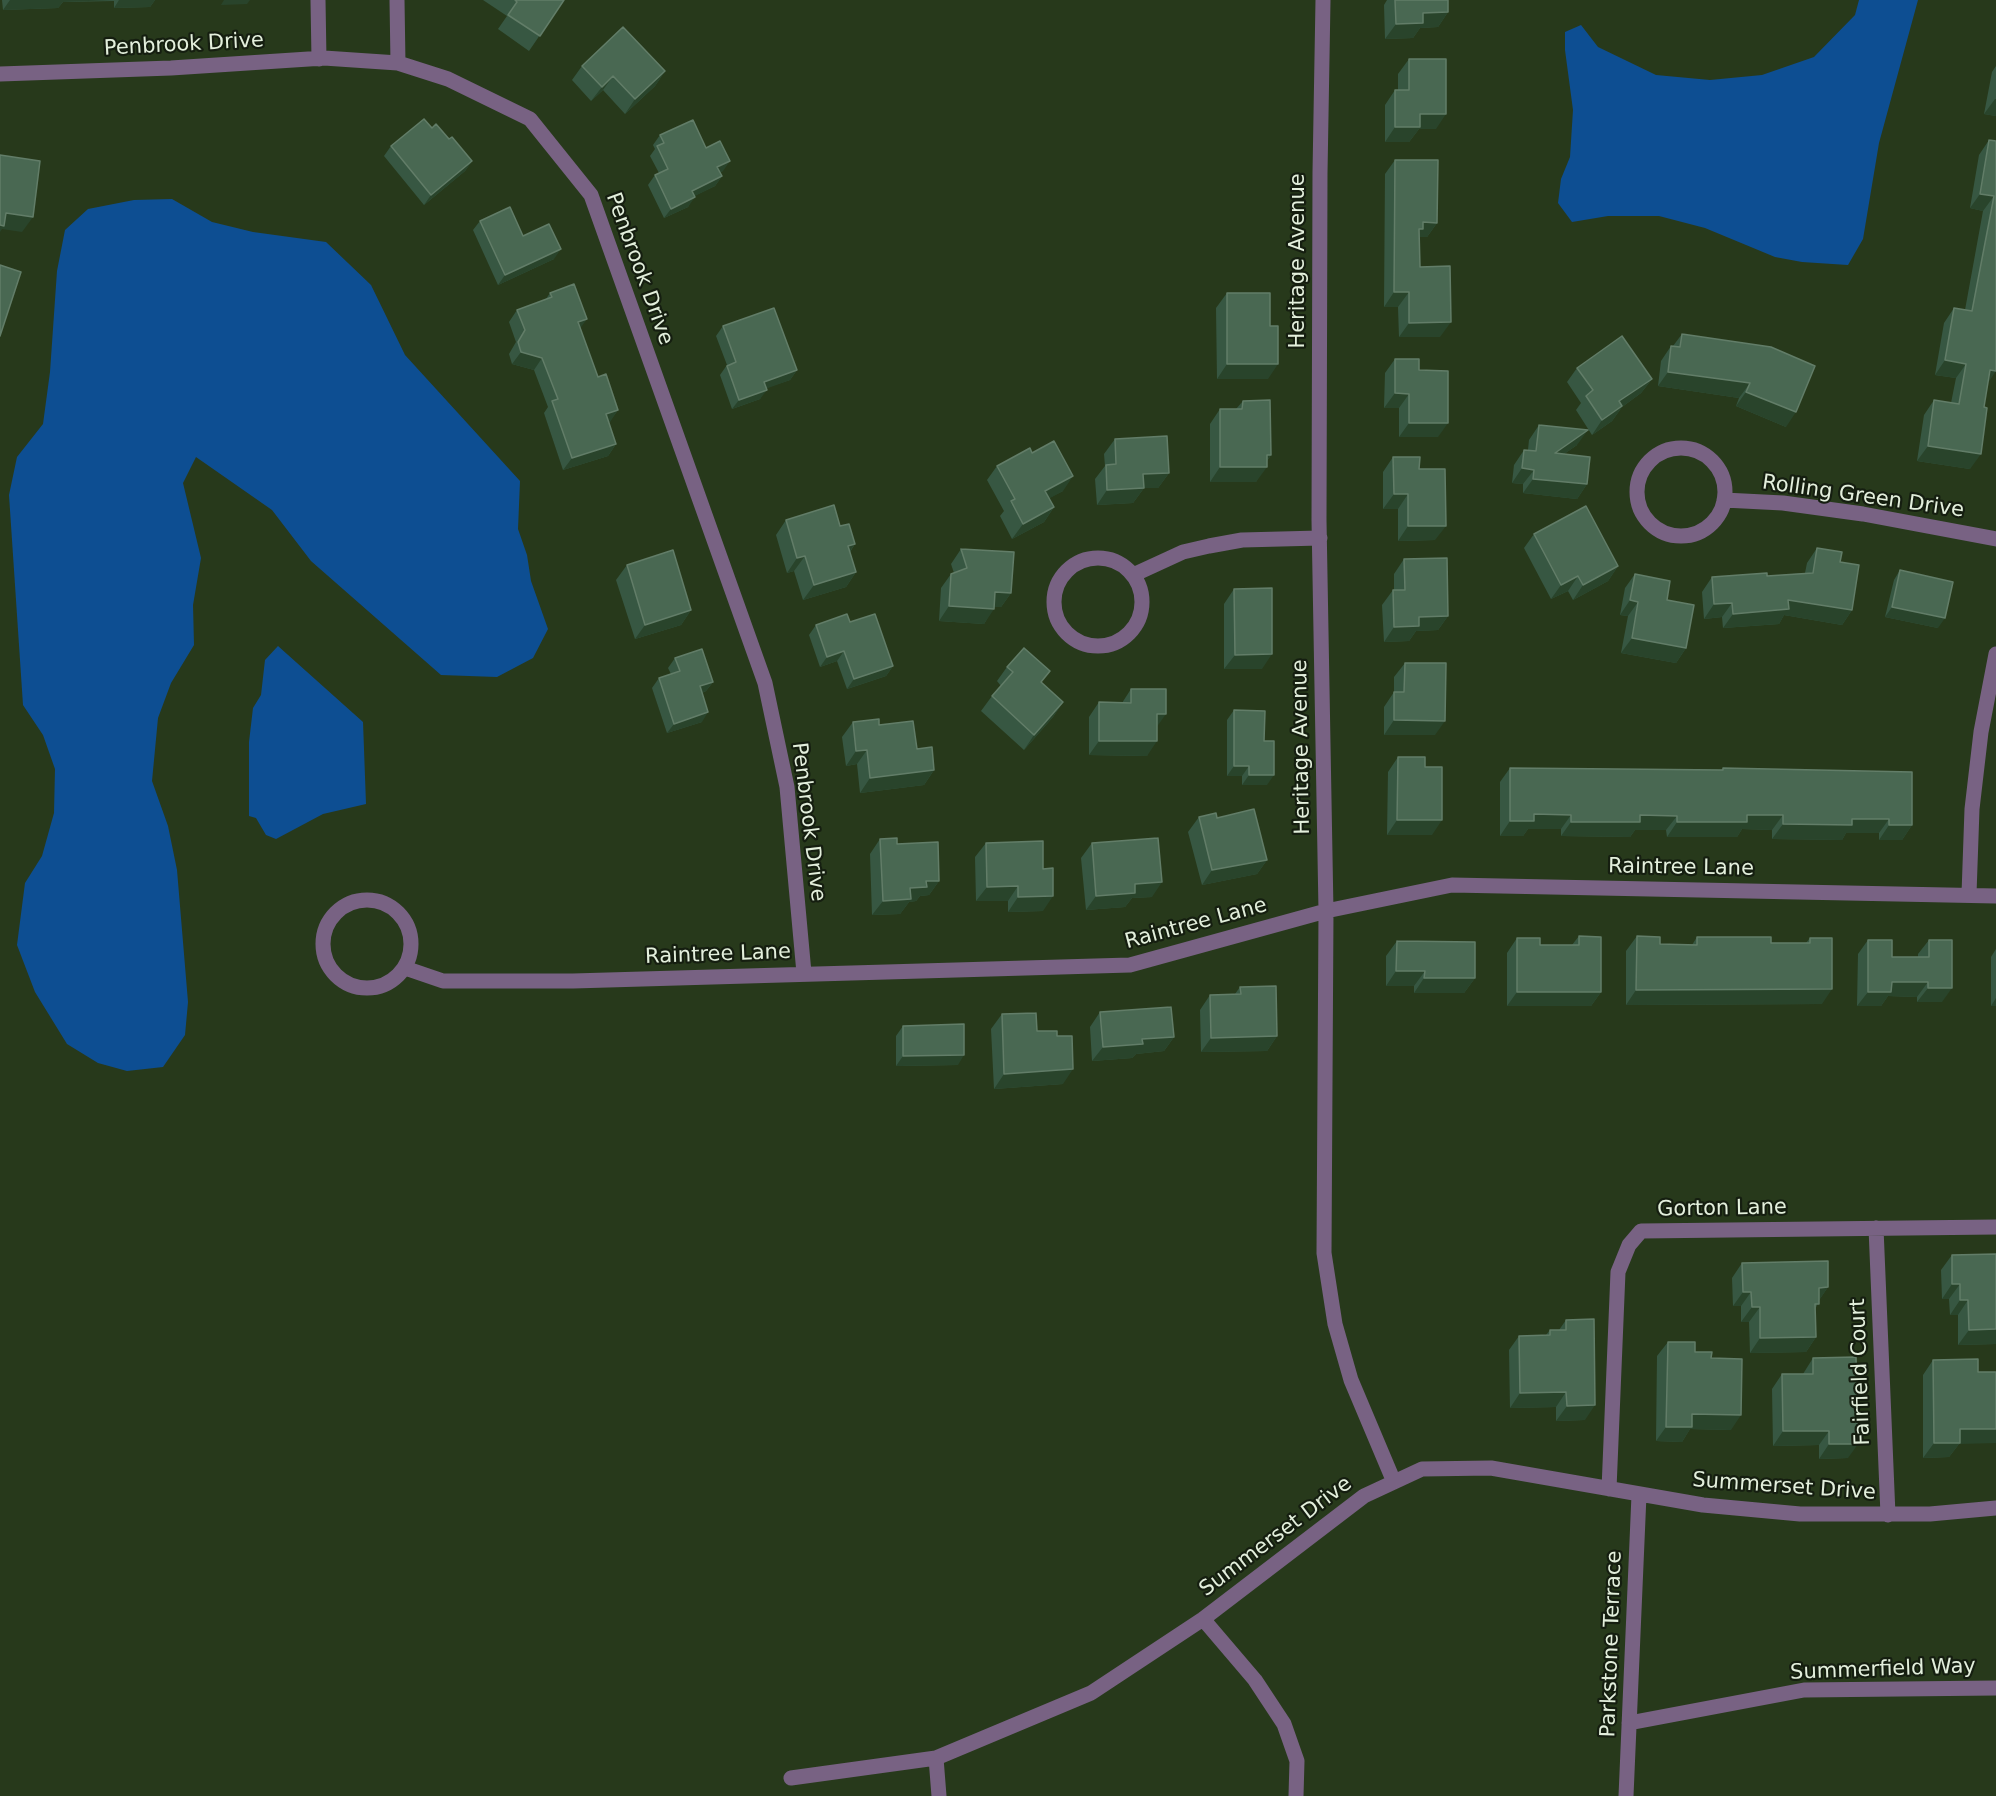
<!DOCTYPE html>
<html>
<head>
<meta charset="utf-8">
<style>
	body { margin:0 }
	canvas { display:block; background:#27391b }
</style>
</head>
<body>
<canvas width="1996" height="1796"></canvas>
<script>
const ctx = document.querySelector('canvas').getContext('2d');
ctx.lineJoin = 'round';
function fillPath(path, color) { ctx.fillStyle = color; ctx.fill(path, 'evenodd'); }
const toPath = rows => new Path2D(rows.map(r => 'M' + r).join(''));
function trace(path, color, width, dash) { ctx.strokeStyle = color; ctx.lineWidth = width; ctx.lineCap = dash ? 'butt' : 'round'; ctx.setLineDash(dash || []); ctx.stroke(path); }
function write(font, color, halo, rows, align = 'center') {
  ctx.font = font + ' "DejaVu Sans",sans-serif'; ctx.lineWidth = 4.5; ctx.setLineDash([]); ctx.textBaseline = 'middle'; ctx.strokeStyle = halo; ctx.fillStyle = color; for (const [text, x, y, turn = 0] of rows) {
    ctx.save(); ctx.translate(x, y); ctx.rotate((+turn || 0) * Math.PI / 180); ctx.textAlign = isNaN(turn) ? turn : align; if (halo) ctx.strokeText(text, 0, 0); ctx.fillText(text, 0, 0); ctx.restore();
  }
}
fillPath(toPath([
	[1859,0,1918,0,1879,143,1863,239,1848,265,1802,262,1775,257,1705,228,1659,216,1608,216,1572,222,1558,203,1561,179,1570,157,1573,110,1565,50,1565,32,1581,25,1598,47,1656,75,1710,80,1762,75,1814,57,1855,15],
	[172,199,212,222,253,232,326,242,371,285,405,355,520,481,518,529,527,555,531,581,548,629,533,658,497,677,441,675,311,561,272,510,196,457,183,483,201,558,193,605,194,645,171,683,158,718,152,781,168,826,177,870,188,1002,185,1035,163,1067,127,1071,98,1063,67,1044,35,992,17,945,25,883,42,856,54,813,55,769,43,735,23,705,9,495,17,457,43,424,50,372,57,271,65,230,88,209,134,200],
	[278,646,363,722,366,804,323,814,276,839,266,835,256,818,249,816,249,742,253,708,261,695,265,660]
]), '#0d4e92');
trace(toPath([
	[318,0,319,59],
	[397,0,398,63],
	[1323,0,1320,173,1319,520,1326,911,1324,1253,1335,1324,1351,1380,1394,1482],
	[0,74,171,68,324,58,398,63,448,79,530,119,591,195,765,683,787,787,804,973],
	'1637 492a44 44 0 1 1 88 0a44 44 0 1 1-88 0Z',
	[1724,500,1783,503,1863,514,1996,539],
	'1054 602a44 44 0 1 1 88 0a44 44 0 1 1-88 0Z',
	[1133,575,1183,552,1209,546,1242,540,1320,538],
	[1969,894,1972,809,1981,732,1996,654],
	'323 944a44 44 0 1 1 88 0a44 44 0 1 1-88 0Z',
	[405,968,443,981,573,981,1130,965,1326,911,1452,885,1996,896],
	[1876,1228,1888,1515],
	[1609,1489,1618,1272,1629,1245,1641,1231,1996,1227],
	[1203,1619,1255,1680,1284,1724,1297,1761,1296,1796],
	[1629,1723,1804,1690,1996,1688],
	[936,1758,939,1796],
	[791,1778,936,1758,1091,1693,1203,1619,1364,1496,1422,1469,1491,1468,1703,1505,1800,1514,1930,1514,1996,1508],
	[1626,1796,1639,1495]
]), '#786283', 15);
fillPath(toPath([
	[2,0,155,0,150,7,114,8,114,1,63,2,58,8,3,10],
	[483,0,564,0,529,51,498,29,507,16],
	[1387,0,1448,0,1448,12,1438,27,1420,28,1413,38,1385,39,1384,5],
	[1409,59,1436,129,1419,129,1409,142,1385,142,1385,105,1395,90,1398,90,1398,74],
	[582,66,665,71,655,86,625,114,603,90,591,101,572,80],
	[1996,66,1996,116,1984,114,1992,72],
	[432,128,449,139,472,161,465,171,424,205,384,156,391,146],
	[660,135,706,148,723,171,720,172,722,176,715,186,694,196,688,207,664,218,648,185,655,175,659,173,650,156,655,149,653,145],
	[1989,140,1996,141,1988,382,1970,469,1917,461,1924,415,1934,400,1951,403,1956,378,1935,375,1944,323,1954,308,1965,310,1983,211,1970,208,1979,155],
	[1395,160,1437,223,1427,237,1419,237,1420,267,1440,337,1399,337,1398,307,1384,307,1385,174],
	[480,221,523,236,554,259,498,285,473,230],
	[550,293,580,328,598,377,618,410,609,422,616,444,608,456,563,470,544,413,548,407,534,370,512,364,509,354,516,342,509,322,517,310,546,299],
	[1227,293,1270,326,1268,379,1217,379,1216,308],
	[723,326,797,370,790,380,766,388,760,399,732,409,720,375,727,365,716,336],
	[1682,334,1771,347,1786,427,1736,406,1739,398,1658,386,1661,361,1671,346,1673,346],
	[1395,359,1419,370,1438,437,1399,437,1399,408,1384,408,1385,373],
	[1577,368,1652,379,1641,393,1622,407,1612,421,1592,435,1576,410,1581,403,1567,382],
	[1243,401,1271,455,1267,461,1256,482,1210,482,1210,424,1220,409,1236,409],
	[1539,425,1577,445,1564,454,1587,484,1577,499,1523,493,1523,484,1512,483,1514,465,1524,450,1528,450,1529,440],
	[1115,439,1169,473,1158,488,1144,488,1133,503,1097,505,1095,479,1105,466,1104,454],
	[1032,453,1063,491,1049,498,1054,507,1044,522,1012,539,1000,516,1004,511,987,480,997,466],
	[1393,457,1419,469,1435,540,1398,541,1398,509,1383,509,1383,472],
	[786,520,840,526,855,544,850,552,856,572,846,587,803,600,794,571,787,573,776,535],
	[1534,534,1618,566,1608,581,1573,600,1568,591,1551,599,1524,548],
	[1817,548,1840,562,1852,610,1842,625,1784,615,1779,624,1723,628,1722,617,1704,619,1702,592,1712,577,1767,576,1805,573,1807,563],
	[961,549,1011,593,1001,607,994,607,984,624,939,621,941,588,951,574,954,573,951,564],
	[1404,559,1448,616,1438,630,1416,631,1409,641,1384,642,1382,605,1393,590,1394,590,1394,574],
	[627,565,691,610,681,625,635,639,616,580],
	[1900,570,1938,628,1885,617,1894,580],
	[1635,574,1667,600,1686,648,1676,663,1621,653,1628,616,1620,615,1625,588],
	[1234,589,1262,669,1224,669,1224,604],
	[850,622,893,666,886,676,847,689,837,661,820,667,809,635,816,625],
	[675,658,713,682,706,691,702,693,702,722,667,733,652,688,659,678,671,674,668,668],
	[1405,663,1435,735,1384,735,1384,707,1394,692,1394,677],
	[1007,667,1042,683,1063,702,1053,717,1024,750,981,711,992,696,1001,686,997,681],
	[1131,689,1157,726,1147,756,1089,755,1089,717,1099,702,1122,703],
	[1234,710,1264,741,1267,785,1242,785,1242,776,1227,776,1227,720],
	[853,722,879,725,934,770,924,785,860,793,857,764,846,766,842,737],
	[1398,757,1425,767,1432,835,1387,835,1388,772],
	[1510,768,1721,770,1723,768,1912,825,1902,840,1879,840,1879,833,1846,833,1842,840,1772,839,1772,830,1742,829,1737,837,1667,837,1666,830,1635,830,1630,837,1561,836,1561,829,1528,829,1523,836,1500,836,1500,782],
	[1199,817,1217,818,1267,860,1257,874,1202,885,1188,832],
	[880,839,897,844,939,881,929,895,920,896,916,901,909,902,900,914,872,915,870,854],
	[986,843,1043,911,1008,912,1008,901,976,901,975,857],
	[1092,843,1152,897,1132,898,1125,907,1086,910,1081,858],
	[1579,936,1601,992,1591,1006,1507,1006,1507,953,1517,938,1540,945,1572,945],
	[1637,936,1660,944,1692,945,1697,937,1771,943,1806,943,1810,938,1822,1004,1626,1005,1626,951],
	[1868,940,1892,957,1918,957,1918,954,1929,940,1942,1002,1917,1002,1917,997,1888,996,1881,1006,1857,1006,1858,954],
	[1397,941,1475,978,1464,993,1414,993,1414,986,1386,986,1386,956],
	[1996,949,1996,1006,1991,1006,1991,957],
	[1240,987,1277,1036,1267,1051,1201,1052,1200,1010,1210,995,1235,994],
	[1100,1012,1174,1037,1164,1051,1136,1054,1132,1058,1092,1061,1090,1027],
	[1002,1014,1037,1031,1063,1084,994,1089,991,1029],
	[903,1026,958,1065,896,1066,896,1036],
	[1952,1255,1996,1344,1958,1345,1958,1315,1950,1315,1949,1299,1942,1299,1941,1270],
	[1742,1263,1828,1287,1819,1300,1815,1310,1816,1337,1806,1352,1750,1353,1749,1322,1741,1322,1741,1306,1733,1306,1732,1278],
	[1566,1320,1585,1420,1556,1421,1556,1407,1510,1408,1509,1350,1519,1336,1546,1335,1550,1330,1559,1330],
	[1668,1342,1695,1352,1731,1430,1690,1429,1682,1442,1656,1441,1657,1356],
	[1813,1358,1848,1458,1819,1459,1819,1445,1773,1446,1772,1389,1782,1374,1803,1374],
	[1933,1360,1959,1444,1949,1457,1923,1458,1923,1375]
]), '#375742');
fillPath(toPath([
	[10,0,114,0,63,2,58,8,3,10],
	[119,0,155,0,150,7,114,8],
	[224,0,250,0,247,4,221,5],
	[1448,12,1438,27,1420,28,1413,38,1385,39,1396,24,1423,13],
	[665,71,655,86,625,114,635,99],
	[613,76,603,90,591,101,602,87],
	[1995,99,1996,99,1996,116,1984,114],
	[1420,114,1446,114,1436,129,1419,129,1409,142,1385,142,1395,127],
	[472,161,465,171,424,205,431,195],
	[730,161,723,171,710,177,717,167],
	[722,176,715,186,685,201,692,191],
	[1980,194,1994,196,1983,211,1970,208],
	[695,197,688,207,664,218,671,209],
	[6,213,33,217,22,232,2,229,0,232,0,222],
	[1423,222,1437,223,1427,237,1417,237,1409,243],
	[561,249,554,259,498,285,505,275],
	[1394,292,1409,292,1398,307,1384,307],
	[587,319,578,331,578,322],
	[1451,322,1440,337,1399,337,1409,323],
	[521,352,542,358,534,370,512,364],
	[1945,360,1966,364,1956,378,1935,375],
	[1227,364,1278,364,1268,379,1217,379],
	[797,370,790,380,757,392,764,382],
	[1990,370,1996,371,1986,386],
	[1668,372,1750,383,1739,398,1658,386],
	[1652,379,1641,393,1622,407,1612,421,1592,435,1602,420,1619,401],
	[767,390,760,399,732,409,739,400],
	[1746,392,1796,412,1786,427,1736,406],
	[1395,393,1409,394,1399,408,1384,408],
	[618,410,610,422,597,426,606,414],
	[1409,423,1448,423,1438,437,1399,437],
	[1588,430,1577,445,1544,468,1555,453],
	[616,444,608,456,563,470,572,458],
	[1928,446,1981,454,1970,469,1917,461],
	[1267,455,1271,455,1262,467,1267,467,1256,482,1210,482,1220,467],
	[1522,468,1534,470,1523,484,1512,483],
	[1169,473,1158,488,1144,488,1133,503,1097,505,1107,490,1143,474],
	[1073,476,1063,491,1035,506,1045,491],
	[1533,479,1587,484,1577,499,1523,493],
	[1394,494,1408,494,1398,509,1383,509],
	[1054,507,1044,522,1012,539,1023,524],
	[1408,526,1446,526,1435,540,1398,541],
	[855,544,845,558,848,546],
	[805,556,794,571,787,573,797,558],
	[1618,566,1608,581,1573,600,1583,585],
	[856,572,846,587,803,600,814,585],
	[1578,576,1568,591,1551,599,1561,585],
	[995,592,1011,593,1001,607,985,607],
	[1630,600,1638,602,1628,616,1620,615],
	[1788,600,1852,610,1842,625,1784,615,1779,624,1723,628,1733,614],
	[1732,603,1722,617,1704,619,1714,604],
	[949,606,994,609,984,624,939,621],
	[1892,607,1945,618,1938,628,1885,617],
	[691,610,681,625,635,639,645,625],
	[1448,616,1438,630,1416,631,1409,641,1384,642,1394,627,1419,617],
	[1632,638,1686,648,1676,663,1621,653],
	[844,651,837,661,820,667,827,657],
	[1272,654,1262,669,1224,669,1235,655],
	[893,666,886,676,847,689,854,679],
	[713,682,706,691,693,696,700,686],
	[1063,702,1053,717,1024,750,1034,735],
	[708,712,702,722,667,733,674,724],
	[1157,714,1166,714,1156,728],
	[1394,720,1445,721,1435,735,1384,735],
	[1099,741,1157,741,1147,756,1089,755],
	[867,750,857,764,846,766,856,751],
	[1234,766,1249,766,1242,776,1227,776],
	[934,770,924,785,860,793,870,778],
	[1249,775,1274,775,1267,785,1242,785],
	[1534,814,1571,815,1561,829,1528,829,1523,836,1500,836,1510,821],
	[1640,815,1677,816,1666,830,1635,830,1630,837,1561,836,1571,822],
	[1747,815,1783,815,1772,830,1742,829,1737,837,1667,837,1677,822],
	[1852,819,1889,819,1879,833,1846,833,1842,840,1772,839,1783,824],
	[1397,820,1442,820,1432,835,1387,835],
	[1889,825,1912,825,1902,840,1879,840],
	[1267,860,1257,874,1202,885,1212,870],
	[926,881,939,881,929,895,920,896,916,901,909,902,900,914,872,915,883,901],
	[1162,882,1152,897,1132,898,1125,907,1086,910,1096,896,1135,884],
	[1018,886,1008,901,976,901,987,887],
	[1053,896,1043,911,1008,912,1018,897],
	[1396,971,1425,971,1414,986,1386,986],
	[1424,978,1475,978,1464,993,1414,993],
	[1892,982,1928,982,1917,997,1888,996,1881,1006,1857,1006,1868,992],
	[1928,988,1952,988,1942,1002,1917,1002],
	[1832,989,1822,1004,1626,1005,1636,990],
	[1517,992,1601,992,1591,1006,1507,1006],
	[1996,998,1996,1006,1991,1006],
	[1277,1036,1267,1051,1201,1052,1211,1038],
	[1174,1037,1164,1051,1136,1054,1132,1058,1092,1061,1103,1047,1142,1039],
	[964,1055,958,1065,896,1066,903,1056],
	[1073,1069,1063,1084,994,1089,1004,1074],
	[1952,1284,1960,1284,1949,1299,1942,1299],
	[1828,1287,1818,1302,1819,1288],
	[1743,1292,1751,1292,1741,1306,1733,1306],
	[1960,1300,1968,1300,1958,1315,1950,1315],
	[1752,1307,1760,1307,1749,1322,1741,1322],
	[1996,1329,1996,1344,1958,1345,1969,1330],
	[1816,1337,1806,1352,1750,1353,1760,1338],
	[1566,1392,1556,1407,1510,1408,1520,1393],
	[1595,1405,1585,1420,1556,1421,1567,1406],
	[1692,1414,1741,1415,1731,1430,1690,1429,1682,1442,1656,1441,1666,1427],
	[1960,1429,1996,1429,1996,1443,1959,1444,1949,1457,1923,1458,1934,1443],
	[1783,1431,1829,1431,1819,1445,1773,1446],
	[1829,1444,1858,1444,1848,1458,1819,1459]
]), '#29442b');
const building = toPath([
	[515,0,564,0,540,36,508,15,517,2,515,0],
	[1395,0,1448,0,1448,12,1423,13,1423,23,1396,24,1395,0],
	[623,27,665,71,635,99,613,76,602,87,582,66,623,27],
	[1409,59,1446,59,1446,114,1420,114,1420,127,1395,127,1395,90,1409,90,1409,59],
	[424,119,432,128,436,124,449,139,452,137,472,161,431,195,391,146,424,119],
	[693,120,706,148,720,141,730,161,717,167,722,176,692,191,695,197,671,209,655,175,668,169,657,146,664,143,660,135,693,120],
	[1989,140,1996,141,1996,371,1990,370,1984,407,1987,408,1981,454,1928,446,1934,400,1959,404,1966,364,1945,360,1954,308,1972,311,1994,196,1980,194,1989,140],
	[0,155,40,161,33,217,6,213,4,226,0,225,0,155],
	[1395,160,1438,160,1437,223,1423,222,1423,229,1419,229,1420,267,1450,266,1451,322,1409,323,1409,292,1394,292,1395,160],
	[510,207,523,236,549,224,561,249,505,275,480,221,510,207],
	[0,265,21,272,0,336,0,265],
	[574,284,587,319,578,322,598,377,606,374,618,410,606,414,616,444,572,458,552,401,558,399,542,358,521,352,518,342,525,330,517,310,552,297,550,293,574,284],
	[1227,293,1270,293,1270,326,1278,326,1278,364,1227,364,1227,293],
	[774,308,797,370,764,382,767,390,739,400,727,366,736,362,723,326,774,308],
	[1682,334,1771,347,1815,366,1796,412,1746,392,1750,383,1668,372,1671,346,1680,347,1682,334],
	[1622,336,1652,379,1619,401,1622,406,1602,420,1586,396,1593,390,1577,368,1622,336],
	[1395,359,1419,359,1419,370,1448,371,1448,423,1409,423,1409,394,1395,393,1395,359],
	[1270,400,1271,455,1267,455,1267,467,1220,467,1220,409,1242,409,1243,401,1270,400],
	[1539,425,1588,430,1555,453,1590,457,1587,484,1533,479,1534,470,1522,468,1524,450,1536,451,1539,425],
	[1167,436,1169,473,1143,474,1144,488,1107,490,1106,465,1116,464,1115,439,1167,436],
	[1054,441,1073,476,1045,491,1054,507,1023,524,1011,501,1015,499,997,466,1030,448,1032,453,1054,441],
	[1393,457,1420,457,1419,469,1445,469,1446,526,1408,526,1408,494,1394,494,1393,457],
	[834,505,840,526,849,524,855,544,848,546,856,572,814,585,805,556,797,558,786,520,834,505],
	[1586,506,1618,566,1583,585,1578,576,1561,585,1534,534,1586,506],
	[1817,548,1842,552,1840,562,1859,565,1852,610,1788,600,1789,609,1733,614,1732,603,1714,604,1712,577,1767,573,1767,576,1813,573,1817,548],
	[961,549,1014,552,1011,593,995,592,994,609,949,606,951,574,967,568,961,549],
	[673,550,691,610,645,625,627,565,673,550],
	[1447,558,1448,616,1419,617,1419,626,1394,627,1393,590,1405,590,1404,559,1447,558],
	[1900,570,1953,582,1945,618,1892,607,1900,570],
	[1635,574,1670,581,1667,600,1694,605,1686,648,1632,638,1638,602,1630,600,1635,574],
	[1272,588,1272,654,1235,655,1234,589,1272,588],
	[847,614,850,622,875,614,893,666,854,679,844,651,827,657,816,625,847,614],
	[1024,648,1050,671,1041,682,1063,702,1034,735,992,696,1013,672,1007,667,1024,648],
	[702,649,713,682,700,686,708,712,674,724,659,678,680,671,675,658,702,649],
	[1405,663,1446,663,1445,721,1394,720,1394,692,1404,692,1405,663],
	[1131,689,1166,689,1166,714,1157,714,1157,741,1099,741,1099,702,1131,703,1131,689],
	[1234,710,1265,711,1264,741,1274,741,1274,775,1249,775,1249,766,1234,766,1234,710],
	[879,719,879,725,913,721,917,749,932,747,934,770,870,778,867,750,856,751,853,722,879,719],
	[1398,757,1425,757,1425,767,1442,767,1442,820,1397,820,1398,757],
	[1510,768,1723,770,1723,768,1912,772,1912,825,1889,825,1889,819,1852,819,1852,825,1783,824,1783,815,1747,815,1747,822,1677,822,1677,816,1640,815,1640,822,1571,822,1571,815,1534,814,1534,821,1510,821,1510,768],
	[1254,809,1267,860,1212,870,1199,817,1216,813,1217,818,1254,809],
	[897,838,897,844,938,842,939,881,926,881,927,887,910,888,911,899,883,901,880,839,897,838],
	[1158,838,1162,882,1135,884,1135,893,1096,896,1092,843,1158,838],
	[1043,841,1043,869,1053,868,1053,896,1018,897,1018,886,987,887,986,843,1043,841],
	[1579,936,1601,937,1601,992,1517,992,1517,938,1540,938,1540,945,1579,945,1579,936],
	[1637,936,1660,937,1660,944,1697,945,1697,937,1771,937,1771,943,1810,943,1810,938,1832,938,1832,989,1636,990,1637,936],
	[1868,940,1892,940,1892,957,1929,957,1929,940,1952,940,1952,988,1928,988,1928,982,1892,982,1891,992,1868,992,1868,940],
	[1397,941,1475,942,1475,978,1424,978,1425,971,1396,971,1397,941],
	[1276,986,1277,1036,1211,1038,1210,995,1241,994,1240,987,1276,986],
	[1171,1007,1174,1037,1142,1039,1143,1044,1103,1047,1100,1012,1171,1007],
	[1036,1013,1037,1031,1057,1031,1057,1036,1072,1036,1073,1069,1004,1074,1002,1014,1036,1013],
	[964,1024,964,1055,903,1056,903,1026,964,1024],
	[1996,1254,1996,1329,1969,1330,1968,1300,1960,1300,1960,1284,1952,1284,1952,1255,1996,1254],
	[1828,1261,1828,1287,1819,1288,1819,1304,1815,1304,1816,1337,1760,1338,1760,1307,1752,1307,1751,1292,1743,1292,1742,1263,1828,1261],
	[1594,1319,1595,1405,1567,1406,1566,1392,1520,1393,1519,1336,1550,1335,1550,1330,1566,1330,1566,1320,1594,1319],
	[1668,1342,1695,1342,1695,1352,1712,1352,1711,1358,1742,1359,1741,1415,1692,1414,1692,1427,1666,1427,1668,1342],
	[1856,1357,1858,1444,1829,1444,1829,1431,1783,1431,1782,1374,1813,1374,1813,1358,1856,1357],
	[1978,1359,1978,1372,1996,1372,1996,1429,1960,1429,1960,1443,1934,1443,1933,1360,1978,1359]
]);
fillPath(building, '#496852');
trace(building, '#627d68', 1.5);
write('21px', '#e3efdc', '#151e10', [
	["Penbrook Drive",184,45,-3],
	["Heritage Avenue",1299,261,-90],
	["Penbrook Drive",639,269,70],
	["Rolling Green Drive",1863,497,8],
	["Heritage Avenue",1302,747,-91],
	["Penbrook Drive",808,822,83],
	["Raintree Lane",1681,868,1],
	["Raintree Lane",1196,924,-15],
	["Raintree Lane",718,955,-2],
	["Gorton Lane",1722,1209,-1],
	["Fairfield Court",1861,1372,-92],
	["Summerset Drive",1784,1487,4],
	["Summerset Drive",1276,1537,-37],
	["Parkstone Terrace",1612,1644,-88],
	["Summerfield Way",1883,1670,-2]
]);
</script>
</body>
</html>
